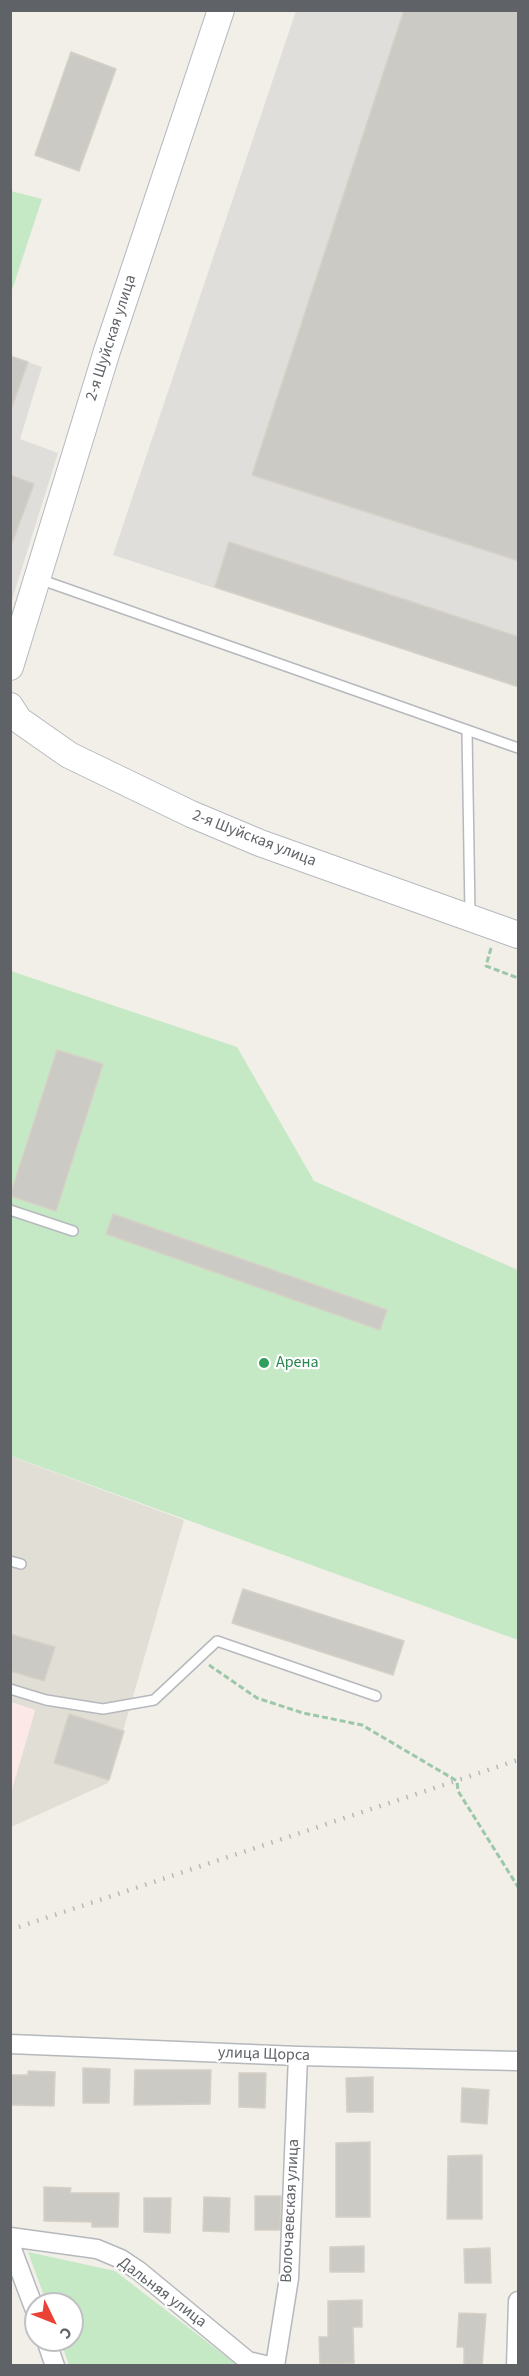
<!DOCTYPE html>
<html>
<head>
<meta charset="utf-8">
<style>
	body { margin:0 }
	#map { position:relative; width:529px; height:2376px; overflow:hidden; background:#f1efe8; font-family:"Source Sans 3",sans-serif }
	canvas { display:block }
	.frame { position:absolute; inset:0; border:12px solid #5f6368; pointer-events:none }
	.north { position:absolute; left:24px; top:2292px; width:60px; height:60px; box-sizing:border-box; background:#fff; border:2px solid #bfc1c3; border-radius:50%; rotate:133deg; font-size:16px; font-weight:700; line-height:24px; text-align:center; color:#5f6368 }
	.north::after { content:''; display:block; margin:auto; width:21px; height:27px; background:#ea4335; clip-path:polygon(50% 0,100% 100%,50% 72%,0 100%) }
</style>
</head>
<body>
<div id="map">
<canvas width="529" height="2376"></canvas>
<div class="frame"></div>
<div class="north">С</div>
</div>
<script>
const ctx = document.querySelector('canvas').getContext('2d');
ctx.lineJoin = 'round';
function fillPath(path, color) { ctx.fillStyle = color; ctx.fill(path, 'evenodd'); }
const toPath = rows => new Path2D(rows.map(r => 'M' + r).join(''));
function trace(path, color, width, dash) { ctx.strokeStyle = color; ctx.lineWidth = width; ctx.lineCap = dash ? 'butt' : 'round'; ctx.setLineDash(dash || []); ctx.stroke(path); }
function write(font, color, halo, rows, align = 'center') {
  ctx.font = font + ' "Source Sans 3",sans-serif'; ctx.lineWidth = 4.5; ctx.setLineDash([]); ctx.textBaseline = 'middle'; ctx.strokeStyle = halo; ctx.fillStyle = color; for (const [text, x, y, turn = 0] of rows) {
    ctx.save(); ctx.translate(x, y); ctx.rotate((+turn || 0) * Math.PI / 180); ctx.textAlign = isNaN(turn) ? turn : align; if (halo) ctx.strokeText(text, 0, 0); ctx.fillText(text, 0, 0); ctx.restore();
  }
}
fillPath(toPath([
	[296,11,518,11,518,687,113,555],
	[11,356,42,367,20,439,58,453,11,603]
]), '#e0deda');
fillPath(toPath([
	[10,1456,184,1520,108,1783,11,1827,11,1792,35,1711,11,1702]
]), '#e1ded6');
fillPath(toPath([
	[11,1702,35,1710,11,1792,10,1702]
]), '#fce8e6');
fillPath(toPath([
	[11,191,42,199,11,293,10,191],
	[11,971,237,1047,314,1181,518,1270,518,1640,11,1456],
	[28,2252,115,2271,237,2365,69,2365,60,2340,72,2340,72,2304,47,2304]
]), '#c5e8c5');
const building = toPath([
	[404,10,519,10,519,561,252,475,404,10],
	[71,52,116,69,79,171,35,155,71,52],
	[10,356,28,362,12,407,10,406,10,356],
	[10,475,34,484,12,543,10,543,10,475],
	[229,542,519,637,519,687,215,587,229,542],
	[57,1050,103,1064,56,1211,10,1196,57,1050],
	[113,1214,387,1310,380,1330,106,1234,113,1214],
	[243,1589,404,1641,393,1675,232,1623,243,1589],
	[10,1634,55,1647,44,1681,10,1671,10,1634],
	[69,1714,124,1731,109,1780,54,1763,69,1714],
	[83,2068,110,2069,109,2103,83,2103,83,2068],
	[135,2070,211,2070,210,2104,134,2105,135,2070],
	[28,2071,55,2072,54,2106,10,2105,10,2075,28,2075,28,2071],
	[239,2073,266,2073,265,2108,239,2107,239,2073],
	[373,2077,373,2112,347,2112,346,2078,373,2077],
	[462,2088,489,2090,487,2124,461,2122,462,2088],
	[370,2142,370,2217,336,2217,336,2143,370,2142],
	[482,2155,482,2219,447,2219,448,2156,482,2155],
	[44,2187,71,2188,70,2193,119,2193,118,2227,92,2227,92,2222,44,2221,44,2187],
	[255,2196,281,2196,280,2230,255,2230,255,2196],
	[204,2197,230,2198,229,2232,203,2231,204,2197],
	[144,2198,171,2198,170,2233,144,2232,144,2198],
	[364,2246,364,2272,330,2272,330,2247,364,2246],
	[490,2248,491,2283,465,2283,464,2249,490,2248],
	[362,2300,362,2327,353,2327,354,2363,320,2364,319,2337,328,2337,328,2301,362,2300],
	[459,2313,486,2314,482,2366,464,2366,464,2347,457,2347,459,2313]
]);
fillPath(building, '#cccac5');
trace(building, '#d6d1c6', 1.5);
const lane = toPath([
	[39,579,518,748],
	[467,731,470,914],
	[10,1210,73,1231],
	[10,1561,21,1564],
	[10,1689,46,1700,103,1709,154,1700,217,1641,376,1696]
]);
const street = toPath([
	[10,2044,298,2056,518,2061],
	[10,2237,97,2249,121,2259,139,2271,248,2361,269,2366],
	[10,2244,36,2313],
	[46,2340,55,2366],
	[275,2366,289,2278,298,2056],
	[516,2366,518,2301]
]);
const secondary = toPath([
	[10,667,107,351,221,10],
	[10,706,19,720,69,755,191,814,260,843,518,935]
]);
trace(lane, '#b5b8bc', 12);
trace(street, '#b5b8bc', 21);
trace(secondary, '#b6babf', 28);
trace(toPath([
	[491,948,486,966,518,978],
	[209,1665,257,1698,303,1713,362,1725,457,1781,458,1791,518,1887]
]), '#9cc7a9', 3, [6, 3]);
trace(lane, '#fff', 9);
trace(street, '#fff', 18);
trace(secondary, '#fff', 26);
trace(toPath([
	[10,1930,518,1760]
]), '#b6b7b8', 4.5, [1.5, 8]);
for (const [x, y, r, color] of [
	[264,1363,6,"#2e9e5b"]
]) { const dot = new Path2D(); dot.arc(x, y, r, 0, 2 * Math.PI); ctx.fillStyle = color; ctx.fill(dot); trace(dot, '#fff', 2); }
write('16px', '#5f6368', '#fff', [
	["2-я Шуйская улица",112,338,-72],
	["2-я Шуйская улица",254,839,21],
	["улица Щорса",264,2055,2],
	["Волочаевская улица",291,2211,-87],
	["Дальняя улица",162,2293,37]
]);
write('16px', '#27864d', '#fff', [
	["Арена",276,1363]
], 'left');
</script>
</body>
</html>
